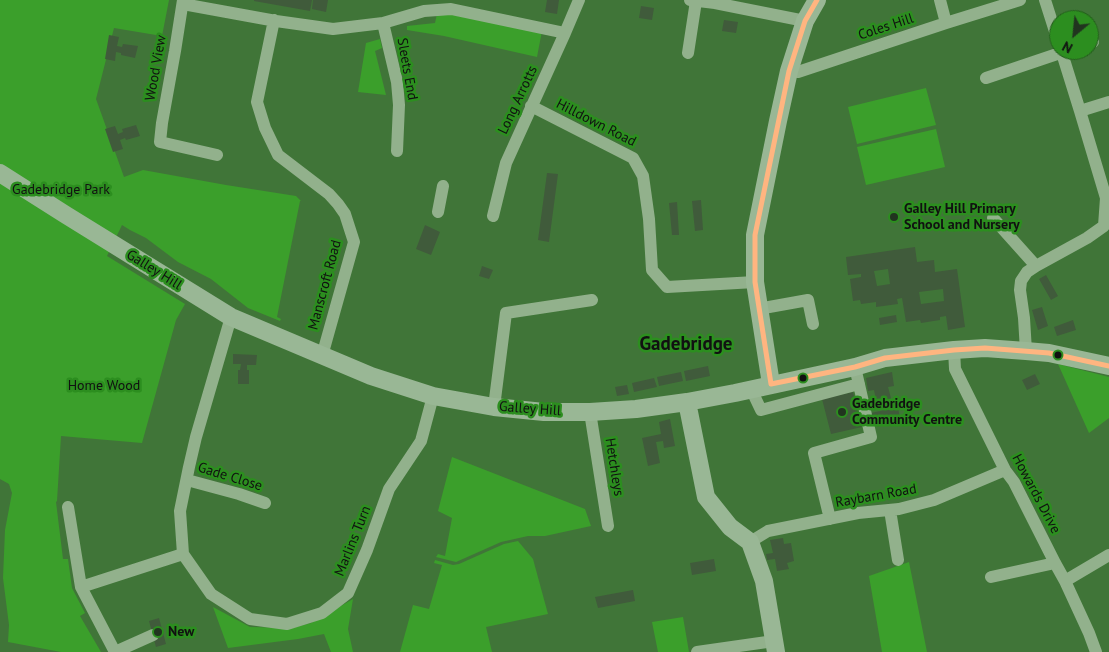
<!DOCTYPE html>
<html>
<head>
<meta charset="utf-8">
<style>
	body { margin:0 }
	#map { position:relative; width:1109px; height:652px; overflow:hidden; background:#407538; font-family:"PT Sans",sans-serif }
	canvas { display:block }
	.north { position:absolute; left:1049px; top:10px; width:50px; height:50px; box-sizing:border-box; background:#2c8e1f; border:1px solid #215c19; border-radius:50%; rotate:208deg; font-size:14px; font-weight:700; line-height:20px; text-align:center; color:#111 }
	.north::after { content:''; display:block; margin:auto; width:18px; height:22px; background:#21341f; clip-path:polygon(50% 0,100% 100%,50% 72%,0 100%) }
</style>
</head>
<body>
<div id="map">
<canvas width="1109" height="652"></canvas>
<div class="north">N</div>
</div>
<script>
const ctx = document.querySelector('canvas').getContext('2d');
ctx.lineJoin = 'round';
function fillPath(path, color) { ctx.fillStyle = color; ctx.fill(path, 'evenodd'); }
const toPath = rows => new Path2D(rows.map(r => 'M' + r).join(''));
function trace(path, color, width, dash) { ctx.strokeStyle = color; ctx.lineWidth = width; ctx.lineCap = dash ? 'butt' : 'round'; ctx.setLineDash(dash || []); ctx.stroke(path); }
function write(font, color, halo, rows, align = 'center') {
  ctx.font = font + ' "PT Sans",sans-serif'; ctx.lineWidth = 5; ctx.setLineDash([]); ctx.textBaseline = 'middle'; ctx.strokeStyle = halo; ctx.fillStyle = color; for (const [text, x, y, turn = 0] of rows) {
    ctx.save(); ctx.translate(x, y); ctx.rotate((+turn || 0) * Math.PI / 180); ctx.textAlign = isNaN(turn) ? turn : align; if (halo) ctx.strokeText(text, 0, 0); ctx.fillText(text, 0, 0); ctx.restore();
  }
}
fillPath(toPath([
	[0,0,169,0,162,36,114,28,96,99,124,177,143,170,226,185,296,196,301,201,300,201,277,317,281,319,280,321,248,308,211,279,178,262,146,238,130,230,122,225,107,256,185,304,176,320,142,443,61,436,57,501,56,502,63,559,68,559,72,588,85,613,80,616,101,652,61,652,8,642,9,625,3,578,5,530,12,493,9,484,0,479],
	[437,14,464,15,542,31,537,57,444,36,407,30,407,26,435,23],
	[380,39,382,48,375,51,386,95,358,92,366,43],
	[926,88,936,125,857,144,848,107],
	[936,129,945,167,866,185,857,147],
	[1058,364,1109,377,1109,418,1089,433],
	[452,457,585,509,591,526,545,536,528,536,501,542,456,562,436,557,438,554,445,556,452,518,438,511],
	[518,541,533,559,548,614,486,627,492,652,400,652,413,605,429,609,442,565,434,563,435,560,453,565,459,564,504,544],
	[909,562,927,652,882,652,869,576],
	[353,599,348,629,353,652,331,652,324,634,298,639,228,648,213,607,250,627,292,628,311,623],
	[683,617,689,652,658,652,652,622]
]), '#3b9f2b');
fillPath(toPath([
	[254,0,312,0,310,11,254,1],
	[313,0,328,0,326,12,312,9],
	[547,0,559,0,557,14,545,12],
	[641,6,654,8,652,20,639,18],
	[724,20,738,22,736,33,722,31],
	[109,35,119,37,117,46,122,47,123,44,138,46,135,58,121,55,121,53,116,52,115,61,105,59],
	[136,125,140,136,126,140,125,138,120,140,123,149,113,152,105,129,115,126,118,134,123,132,122,129],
	[547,173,558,174,549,242,538,240],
	[701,200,703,230,695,231,692,201],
	[677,202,679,235,672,235,669,203],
	[425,225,440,232,431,255,416,249],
	[915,247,917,262,934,260,935,272,957,269,965,327,948,330,946,316,940,317,940,320,921,323,920,320,906,322,902,298,897,299,898,304,876,307,876,302,861,304,860,300,853,301,850,279,861,277,861,274,848,275,846,257],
	[888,269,890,284,877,286,874,271],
	[943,289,944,301,921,304,919,292],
	[482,266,493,270,489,279,479,276],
	[1046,275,1058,296,1051,300,1039,279],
	[1042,307,1048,326,1038,330,1032,310],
	[896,315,897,322,880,325,879,318],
	[1073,320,1076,330,1057,336,1054,327],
	[233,354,257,355,256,365,247,365,247,370,249,370,249,384,238,384,238,370,240,370,241,364,233,364],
	[708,366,710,376,686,381,684,371],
	[681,372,683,381,659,386,657,377],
	[892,372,894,386,888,387,892,402,877,405,874,390,868,391,866,378],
	[1035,374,1040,384,1027,390,1022,380],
	[654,378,657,387,634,392,632,383],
	[627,385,629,394,617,396,615,387],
	[853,392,862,427,831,434,822,399],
	[898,407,900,419,874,425,871,413],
	[670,419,675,446,664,448,663,441,656,442,660,463,648,466,642,438,661,434,659,422],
	[783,538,784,544,791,543,794,561,787,563,789,569,777,571,775,559,767,560,766,554,773,553,770,540],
	[714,559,716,571,692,575,690,563],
	[633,590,635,601,598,608,595,597],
	[159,618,166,644,156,647,149,621]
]), '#405b3b');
trace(toPath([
	[183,0,175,51,162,123,160,142,217,155],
	[690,0,715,3,805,21],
	[940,0,946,23],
	[1045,0,1059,44],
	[183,4,276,21,333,29,383,23,424,11,451,9,565,33],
	[274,20,257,102,265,128,278,155,329,194,338,204,345,214,354,242,322,356],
	[383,23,397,82,399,105,397,151],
	[1089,43,1093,42],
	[688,53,696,1],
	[789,71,798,72,946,23,1020,0],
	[986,78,1069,50],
	[531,106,633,158,643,176,649,219,652,270,667,287,755,282],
	[1080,111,1109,102],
	[438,212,443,186],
	[493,216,506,163,565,33,579,0],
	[993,218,1036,266],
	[758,309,808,300,813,324],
	[231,317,196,437,189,467,180,511,183,554,211,594,250,619,287,624,322,613,348,593,367,550,389,489,421,441,433,396],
	[954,350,955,369,1005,470,1014,482,1055,563,1065,581,1089,633,1096,652],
	[1026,351,1024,318,1020,290,1021,281,1027,272,1036,266,1087,238,1104,226,1106,198,1080,111,1061,50],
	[751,389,761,410,859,384],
	[494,407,506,313,592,300],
	[590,412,608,526],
	[187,480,239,494,265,503],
	[68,507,81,587,115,652,153,635],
	[890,510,898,560],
	[830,519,814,453,871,437,855,367],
	[750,542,768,531,858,513,899,509,934,500,1005,470],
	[991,577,1055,563],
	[1065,581,1109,555],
	[81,587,183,554],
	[697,652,774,641]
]), '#92b18c', 12);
trace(toPath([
	[0,173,66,215,231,317,371,376,433,396,494,407,544,412,590,412,636,409,687,402,735,393,855,367,885,358,954,350,985,348,1026,351,1049,353,1109,366],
	[771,384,755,282,755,235,778,121,789,71,805,21,817,0],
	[687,402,706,497,730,527,750,542,764,581,776,652]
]), '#99b795', 18);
trace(toPath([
	[817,0,805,21,789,71,755,235,755,282,771,384,855,367,885,358,954,350,985,348,1049,353,1109,366]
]), '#ffb580', 5);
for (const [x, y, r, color] of [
	[894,217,5,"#21341f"],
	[1058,355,4.5,"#111"],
	[803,378,4.5,"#111"],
	[842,412,5,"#21341f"],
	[158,632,5,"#21341f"]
]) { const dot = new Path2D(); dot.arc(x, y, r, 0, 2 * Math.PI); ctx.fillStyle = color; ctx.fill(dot); trace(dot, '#2c8e1f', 2); }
write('14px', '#111', '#2c8e1f', [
	["Coles Hill",886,27,-18],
	["Wood View",156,68,-80],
	["Sleets End",407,69,80],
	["Long Arrotts",518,100,-65],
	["Hilldown Road",596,123,27],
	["Galley Hill",154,270,32],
	["Manscroft Road",325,285,-75],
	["Galley Hill",530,409,4],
	["Hetchleys",614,467,81],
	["Gade Close",230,477,17],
	["Howards Drive",1036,494,62],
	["Raybarn Road",876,496,-10],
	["Marlins Turn",353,541,-68]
]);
write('14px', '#111', '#2c8e1f', [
	["Gadebridge Park",61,190],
	["Home Wood",104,386]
]);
write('bold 14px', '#111', '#2c8e1f', [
	["Galley Hill Primary",904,209],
	["School and Nursery",904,225],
	["Gadebridge",852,404],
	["Community Centre",852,420],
	["New",168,632]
], 'left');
write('bold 19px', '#111', '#2c8e1f', [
	["Gadebridge",686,345]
]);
</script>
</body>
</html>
